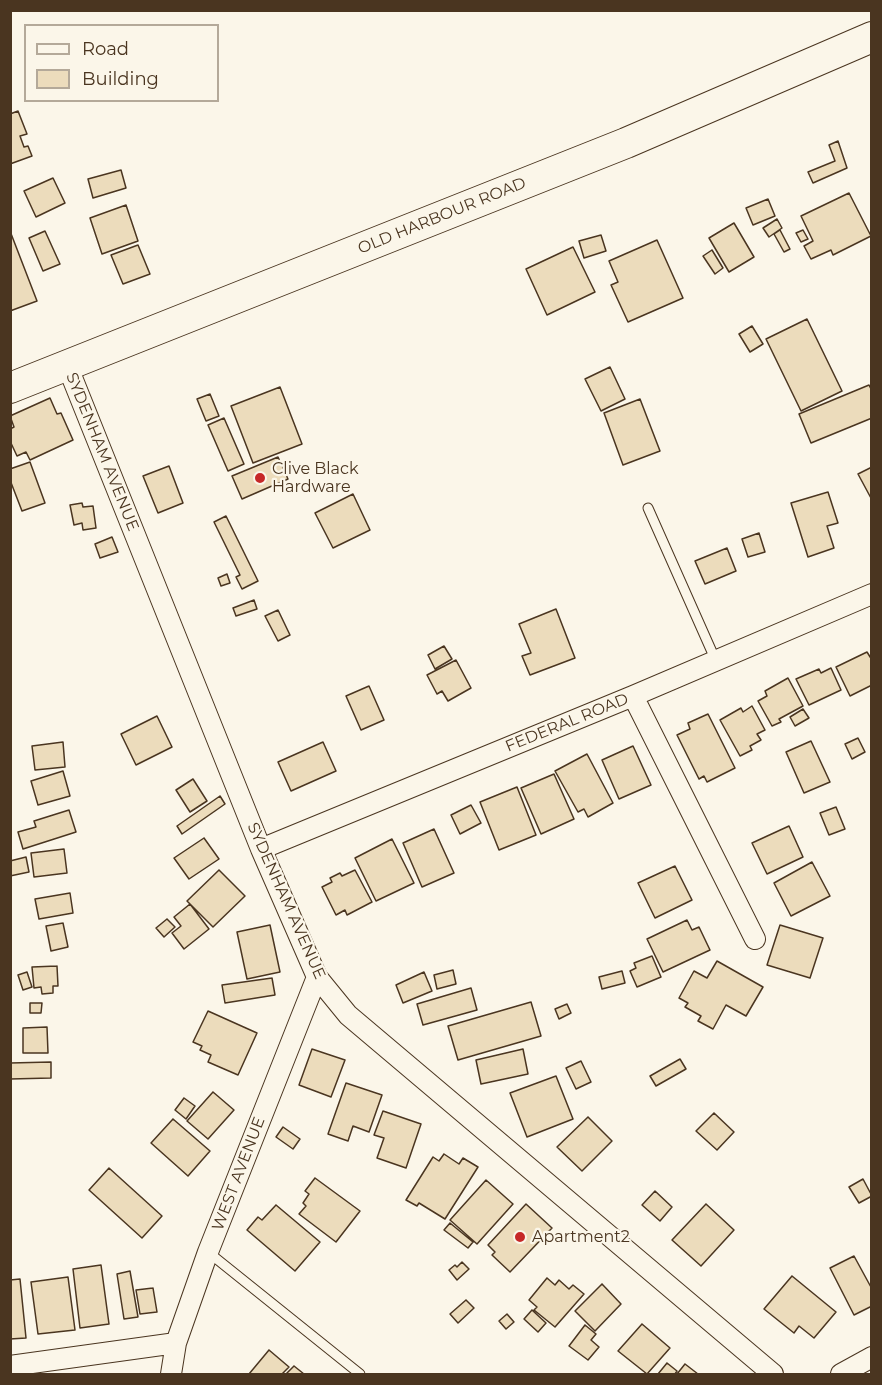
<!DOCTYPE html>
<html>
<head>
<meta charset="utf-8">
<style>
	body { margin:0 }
	#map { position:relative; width:882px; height:1385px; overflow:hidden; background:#fbf6e9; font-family:Montserrat,sans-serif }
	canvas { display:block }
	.frame { position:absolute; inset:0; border:12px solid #4a3520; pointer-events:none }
	.legend { position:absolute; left:24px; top:24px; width:195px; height:78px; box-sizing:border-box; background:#fbf6e9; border:2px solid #b4a999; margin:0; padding:8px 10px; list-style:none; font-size:18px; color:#4a3520 }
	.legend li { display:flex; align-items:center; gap:12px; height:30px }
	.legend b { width:30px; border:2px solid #b4a999 }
</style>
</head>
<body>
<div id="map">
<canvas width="882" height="1385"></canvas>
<div class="frame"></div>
<ul class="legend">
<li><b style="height:8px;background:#fbf6e9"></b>Road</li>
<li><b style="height:16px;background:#ecdcbc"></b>Building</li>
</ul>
</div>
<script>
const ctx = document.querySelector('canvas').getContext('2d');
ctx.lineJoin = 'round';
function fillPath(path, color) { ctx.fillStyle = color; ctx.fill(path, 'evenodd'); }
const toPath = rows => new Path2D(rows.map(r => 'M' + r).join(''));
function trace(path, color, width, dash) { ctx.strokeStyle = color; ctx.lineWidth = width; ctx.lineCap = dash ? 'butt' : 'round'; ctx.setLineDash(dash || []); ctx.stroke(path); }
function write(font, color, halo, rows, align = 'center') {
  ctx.font = font + ' Montserrat,sans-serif'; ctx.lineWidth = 4.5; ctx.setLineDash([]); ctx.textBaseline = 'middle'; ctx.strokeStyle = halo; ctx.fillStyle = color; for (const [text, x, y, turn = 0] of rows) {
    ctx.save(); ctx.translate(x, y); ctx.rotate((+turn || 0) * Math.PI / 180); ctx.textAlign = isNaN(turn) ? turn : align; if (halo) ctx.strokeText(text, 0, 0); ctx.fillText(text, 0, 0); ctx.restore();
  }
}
const building = toPath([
	[18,111,27,134,20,136,24,147,28,146,32,156,10,164,10,114,18,111],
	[838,141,847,168,813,183,808,172,835,161,829,145,838,141],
	[121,170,126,188,93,198,88,179,121,170],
	[53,178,65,203,36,217,24,191,53,178],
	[849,193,871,236,833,255,831,250,811,259,804,246,813,241,801,216,849,193],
	[768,199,775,216,753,225,746,208,768,199],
	[126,205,138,241,102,254,90,218,126,205],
	[777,219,782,228,769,237,763,228,777,219],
	[734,223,754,257,729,272,709,238,734,223],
	[780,230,790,249,784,252,774,234,780,230],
	[803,230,808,239,801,242,796,233,803,230],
	[10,231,37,301,10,311,10,231],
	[45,231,60,264,43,271,29,238,45,231],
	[601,235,606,251,584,258,579,241,601,235],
	[657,240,683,298,628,322,611,285,618,282,609,261,657,240],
	[138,245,150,274,123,284,111,255,138,245],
	[573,247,595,292,547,315,526,269,573,247],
	[712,250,723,268,715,274,703,256,712,250],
	[807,319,842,391,801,411,766,339,807,319],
	[752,326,763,344,750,352,739,334,752,326],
	[610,367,625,399,601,411,585,379,610,367],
	[869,385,872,391,872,418,811,443,799,414,869,385],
	[280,387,302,444,253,463,231,406,280,387],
	[210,394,219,416,206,421,197,399,210,394],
	[50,398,57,414,61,413,73,440,30,460,26,452,17,456,10,441,10,429,14,427,10,416,50,398],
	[640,399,660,451,623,465,604,413,640,399],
	[224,418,244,464,228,471,208,425,224,418],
	[278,457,288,479,242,499,232,476,278,457],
	[30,462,45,503,22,511,10,480,10,469,30,462],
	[169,466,183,503,158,513,143,476,169,466],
	[872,467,872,500,858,474,872,467],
	[828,492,838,523,827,526,834,548,808,557,791,503,828,492],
	[353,494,370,530,333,548,315,513,353,494],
	[82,503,83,507,93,506,96,528,83,530,82,523,74,525,70,505,82,503],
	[226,516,258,581,242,589,236,577,240,575,214,522,226,516],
	[759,533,765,552,748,557,742,539,759,533],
	[112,537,118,552,100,558,95,544,112,537],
	[727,548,736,571,705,584,695,561,727,548],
	[227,574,230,583,221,586,218,578,227,574],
	[254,600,257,609,236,616,233,608,254,600],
	[556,609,575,658,530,675,522,656,531,653,519,624,556,609],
	[278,610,290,635,278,641,265,616,278,610],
	[444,646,452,659,435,669,428,655,444,646],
	[867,652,872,660,872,685,850,696,836,667,867,652],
	[456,660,471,688,448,701,442,691,437,694,427,675,456,660],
	[831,668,841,690,809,705,796,679,819,669,821,673,831,668],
	[788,678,803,706,779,719,781,722,772,726,758,701,767,696,765,691,788,678],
	[369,686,384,720,361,730,346,696,369,686],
	[752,706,765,730,757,734,761,740,750,746,752,750,740,756,720,720,741,708,743,712,752,706],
	[803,709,809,718,795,726,790,717,803,709],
	[708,714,735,768,707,782,704,776,699,779,677,735,690,729,688,723,708,714],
	[157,716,172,747,136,765,121,734,157,716],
	[858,738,865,752,852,759,845,744,858,738],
	[811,741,830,782,804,793,786,752,811,741],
	[63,742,65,767,35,770,32,746,63,742],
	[323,742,336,771,291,791,278,762,323,742],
	[633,746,651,785,619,799,602,760,633,746],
	[587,754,613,803,588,817,584,809,578,812,555,771,587,754],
	[63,771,70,796,38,805,31,781,63,771],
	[554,774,574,819,541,834,521,788,554,774],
	[193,779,207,801,190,812,176,790,193,779],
	[517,787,536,835,499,850,480,802,517,787],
	[220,796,225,804,182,834,177,826,220,796],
	[471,805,481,823,460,834,451,815,471,805],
	[836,807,845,829,829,835,820,813,836,807],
	[69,810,76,832,23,849,18,832,36,827,34,821,69,810],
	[789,826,803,857,767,874,752,843,789,826],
	[434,829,454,873,422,887,403,843,434,829],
	[204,838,219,859,189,879,174,858,204,838],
	[392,839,414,883,376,901,355,858,392,839],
	[64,849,67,873,34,877,31,853,64,849],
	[26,857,29,872,10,876,10,861,26,857],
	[812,862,830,896,791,916,774,883,812,862],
	[675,866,692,900,655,918,638,883,675,866],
	[219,870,245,896,213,927,187,901,219,870],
	[355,870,372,902,347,915,345,910,336,915,322,887,332,882,330,878,340,873,342,876,355,870],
	[70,893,73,913,39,919,35,899,70,893],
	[190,904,209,929,184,949,172,933,181,926,174,917,190,904],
	[167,919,175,927,164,937,156,928,167,919],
	[687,920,692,930,699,927,710,950,663,972,647,939,687,920],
	[63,923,68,947,51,951,46,926,63,923],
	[270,925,280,972,247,979,237,932,270,925],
	[780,925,823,938,810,978,767,965,780,925],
	[652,956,661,977,637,987,630,971,636,968,634,963,652,956],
	[717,961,763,987,746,1016,726,1005,713,1029,698,1021,701,1016,685,1007,688,1003,679,998,694,971,707,978,717,961],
	[57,966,58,986,53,986,53,993,42,994,41,987,34,988,32,967,57,966],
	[453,970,456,984,437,989,434,975,453,970],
	[622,971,625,983,602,989,599,977,622,971],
	[27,972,32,987,23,990,18,975,27,972],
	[424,972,432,991,403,1003,396,985,424,972],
	[272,978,275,995,225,1003,222,985,272,978],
	[471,988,477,1010,423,1025,417,1004,471,988],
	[531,1002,541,1036,458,1060,448,1026,531,1002],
	[30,1003,42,1003,41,1013,30,1013,30,1003],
	[567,1004,571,1013,559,1019,555,1009,567,1004],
	[208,1011,257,1033,238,1075,208,1062,211,1055,200,1050,202,1046,193,1042,208,1011],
	[47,1027,48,1053,23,1053,23,1028,47,1027],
	[312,1049,345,1060,331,1097,299,1085,312,1049],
	[523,1049,528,1074,481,1084,476,1060,523,1049],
	[680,1059,686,1069,656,1086,650,1076,680,1059],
	[581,1061,591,1082,576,1089,566,1068,581,1061],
	[51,1062,51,1078,10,1079,10,1063,51,1062],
	[556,1076,573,1119,527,1137,510,1093,556,1076],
	[346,1083,382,1095,369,1132,353,1126,348,1141,328,1134,346,1083],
	[213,1092,234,1110,208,1139,187,1121,213,1092],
	[184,1098,195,1106,186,1119,175,1110,184,1098],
	[383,1111,421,1124,406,1168,377,1158,384,1138,374,1135,383,1111],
	[714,1113,734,1132,717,1150,696,1131,714,1113],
	[588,1117,612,1141,582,1171,557,1147,588,1117],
	[173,1119,210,1151,188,1176,151,1143,173,1119],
	[283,1127,300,1139,293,1149,276,1137,283,1127],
	[444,1154,459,1164,463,1158,478,1167,445,1219,419,1203,417,1206,406,1200,433,1157,439,1161,444,1154],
	[109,1168,162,1216,142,1238,89,1190,109,1168],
	[315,1178,360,1211,336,1242,299,1214,306,1206,303,1203,309,1194,305,1191,315,1178],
	[863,1179,872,1196,859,1203,849,1187,863,1179],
	[486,1180,513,1204,477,1244,450,1220,486,1180],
	[655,1191,672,1207,660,1221,642,1205,655,1191],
	[526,1204,552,1228,510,1272,492,1255,495,1252,488,1245,526,1204],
	[706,1204,734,1230,701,1266,672,1240,706,1204],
	[276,1205,320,1242,295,1271,247,1230,258,1217,262,1220,276,1205],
	[450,1223,473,1242,468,1248,444,1230,450,1223],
	[854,1256,872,1289,872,1306,854,1315,830,1268,854,1256],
	[462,1262,469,1269,457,1280,449,1270,455,1265,457,1267,462,1262],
	[101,1265,109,1324,80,1328,73,1269,101,1265],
	[130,1271,138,1317,124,1319,117,1274,130,1271],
	[792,1276,836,1312,814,1338,799,1326,794,1333,764,1309,792,1276],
	[68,1277,75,1330,38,1334,31,1282,68,1277],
	[547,1278,555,1285,559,1280,569,1289,573,1285,584,1294,555,1327,534,1310,537,1307,529,1300,547,1278],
	[20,1279,26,1338,10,1339,10,1280,20,1279],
	[602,1284,621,1304,595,1331,575,1311,602,1284],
	[153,1288,157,1312,140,1314,136,1290,153,1288],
	[466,1300,474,1308,458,1323,450,1314,466,1300],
	[532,1310,546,1323,538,1332,524,1319,532,1310],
	[507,1314,514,1322,506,1329,499,1321,507,1314],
	[642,1324,670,1348,647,1374,618,1351,642,1324],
	[585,1325,596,1334,591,1340,599,1347,588,1360,569,1346,585,1325],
	[269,1350,289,1367,282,1374,249,1374,269,1350],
	[667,1363,677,1371,675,1374,658,1374,667,1363],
	[685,1364,698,1374,677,1374,685,1364],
	[294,1366,304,1374,286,1374,294,1366]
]);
fillPath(building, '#ecdcbc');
trace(building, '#4a3520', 1.5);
const service = toPath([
	[648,508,716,661],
	[208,1252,360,1374]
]);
const minor = toPath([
	[67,365,261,849,317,977,348,1015,773,1374],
	[633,696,755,939],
	[261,849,633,696,872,594],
	[10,1366,176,1343],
	[171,1374,176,1343,208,1252,317,977],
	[841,1374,872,1357]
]);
const primary = toPath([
	[10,388,626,143,872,37]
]);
trace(service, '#4a3520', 11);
trace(minor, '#4a3520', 22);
trace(primary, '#4a3520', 32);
trace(service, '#fbf6e9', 9);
trace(minor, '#fbf6e9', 20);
trace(primary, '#fbf6e9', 30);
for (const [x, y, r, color] of [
	[260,478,6,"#c62828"],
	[520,1237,6,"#c62828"]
]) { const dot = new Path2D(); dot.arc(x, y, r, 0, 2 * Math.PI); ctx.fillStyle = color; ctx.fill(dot); trace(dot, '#fbf6e9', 2); }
write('16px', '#4a3520', '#fbf6e9', [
	["OLD HARBOUR ROAD",442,216,-22],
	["SYDENHAM AVENUE",102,452,68],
	["FEDERAL ROAD",567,723,-22],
	["SYDENHAM AVENUE",286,901,66],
	["WEST AVENUE",239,1174,-69]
]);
write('16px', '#4a3520', '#fbf6e9', [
	["Clive Black",272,469],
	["Hardware",272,487],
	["Apartment2",532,1237]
], 'left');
</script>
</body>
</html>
